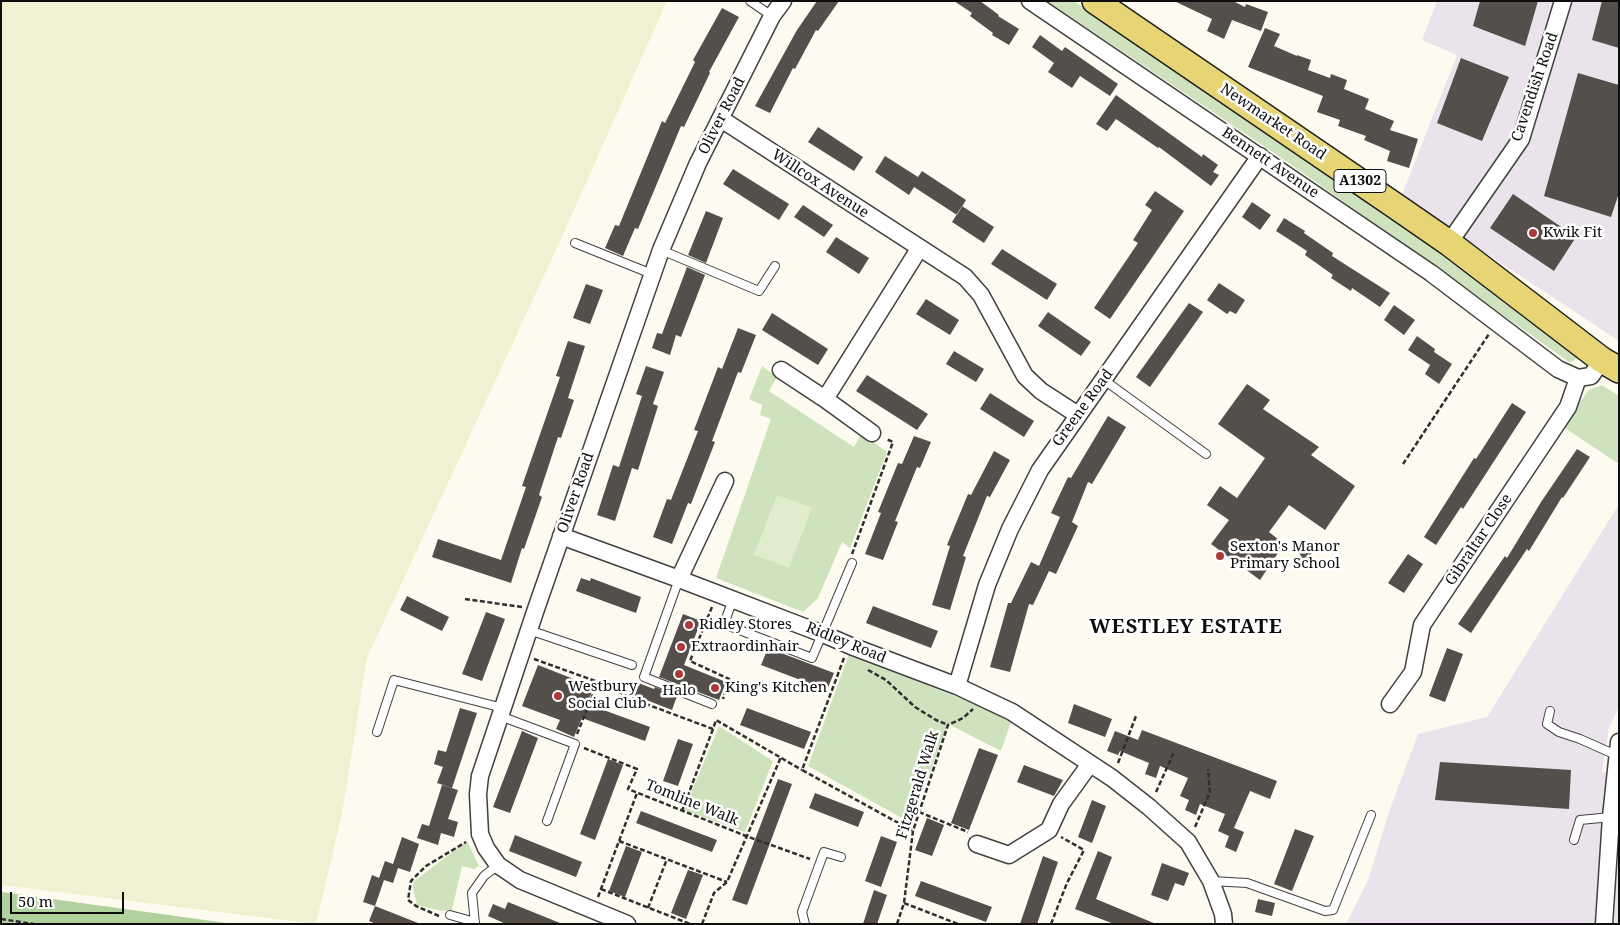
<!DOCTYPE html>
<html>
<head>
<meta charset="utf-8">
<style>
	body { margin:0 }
	#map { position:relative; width:1620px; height:925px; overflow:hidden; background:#fdfbef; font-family:"Noto Serif",serif }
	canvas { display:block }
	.frame { position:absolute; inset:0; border:2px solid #0d0d0d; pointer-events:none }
	.scale { position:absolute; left:10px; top:892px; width:114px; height:22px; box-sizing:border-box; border:2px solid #0d0d0d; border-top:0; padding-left:6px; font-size:15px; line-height:18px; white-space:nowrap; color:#0d0d0d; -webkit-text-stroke:4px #fff; paint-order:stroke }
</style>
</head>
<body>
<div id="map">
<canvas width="1620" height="925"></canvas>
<div class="frame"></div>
<div class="scale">50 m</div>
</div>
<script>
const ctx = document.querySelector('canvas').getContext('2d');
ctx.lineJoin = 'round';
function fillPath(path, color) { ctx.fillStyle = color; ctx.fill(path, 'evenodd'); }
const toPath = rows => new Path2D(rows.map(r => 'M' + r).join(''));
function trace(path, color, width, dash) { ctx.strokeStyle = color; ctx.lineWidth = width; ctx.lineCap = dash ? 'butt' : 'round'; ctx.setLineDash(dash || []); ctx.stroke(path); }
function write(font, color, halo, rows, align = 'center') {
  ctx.font = font + ' "Noto Serif",serif'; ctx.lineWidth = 5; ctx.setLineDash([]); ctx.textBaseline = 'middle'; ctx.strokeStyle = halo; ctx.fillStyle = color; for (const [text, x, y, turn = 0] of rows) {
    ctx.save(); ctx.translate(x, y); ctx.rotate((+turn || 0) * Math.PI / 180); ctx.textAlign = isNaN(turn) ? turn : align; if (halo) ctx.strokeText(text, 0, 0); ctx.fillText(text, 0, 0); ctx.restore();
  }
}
fillPath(toPath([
	[1437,1,1619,1,1619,341,1401,197,1457,55,1422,40],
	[1619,504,1619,706,1609,728,1602,772,1619,772,1619,924,1346,924,1368,880,1390,809,1418,734,1487,717]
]), '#ebe3eb');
fillPath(toPath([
	[1,1,667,1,566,228,367,658,342,814,316,924,1,885]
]), '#f0f0d2');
fillPath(toPath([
	[1047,1,1074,1,1445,253,1578,356,1574,361,1569,362,1286,161],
	[762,366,777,377,769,391,854,447,862,433,887,452,850,548,842,542,818,598,803,612,716,578,771,419,760,415,762,405,749,399],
	[1602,385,1619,396,1619,464,1562,426,1589,390],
	[849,654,1012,719,1001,751,948,724,911,823,808,766],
	[719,726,773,761,745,832,684,810],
	[467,841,479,866,474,869,462,866,452,910,442,911,417,905,413,889,413,882]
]), '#cee3bd');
fillPath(toPath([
	[1,892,234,924,1,924]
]), '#b1d29e');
fillPath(toPath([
	[777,495,812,508,789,568,754,555]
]), '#dfecce');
fillPath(toPath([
	[817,1,839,1,818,31,816,30,795,69,793,68,770,113,755,106,797,30],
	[954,1,980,1,999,15,998,16,1019,29,1009,45,992,35,993,33,970,16,972,13],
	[1174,1,1233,1,1245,7,1246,4,1268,12,1261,31,1232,20,1224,39,1207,31,1212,19],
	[1480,1,1538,1,1525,46,1473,26],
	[1602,1,1619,1,1619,48,1592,40],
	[722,8,739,17,709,72,710,73,684,127,681,126,638,229,635,228,623,256,605,248,615,225,619,226,662,121,665,123,695,62,693,60],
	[1265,28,1280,34,1274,46,1297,56,1297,55,1311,60,1308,70,1330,78,1331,74,1347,80,1344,89,1369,99,1365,109,1394,121,1390,130,1418,139,1409,168,1387,161,1390,151,1364,140,1366,136,1338,126,1340,120,1317,112,1323,96,1248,67],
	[1040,35,1062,51,1065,47,1118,84,1110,96,1080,76,1072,88,1048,72,1054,63,1032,47],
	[1461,58,1509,77,1482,141,1437,123],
	[1578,73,1619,85,1619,193,1611,217,1544,196],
	[1116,95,1202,157,1203,154,1218,165,1213,172,1219,175,1211,186,1159,147,1158,148,1116,119,1107,131,1096,124],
	[818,127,863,157,854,171,808,142],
	[885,156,918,177,922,171,966,200,957,215,914,187,909,195,875,172],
	[733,169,789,204,779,220,723,184],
	[1155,191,1184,211,1110,319,1094,308,1138,243,1133,240,1152,210,1145,205],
	[1513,194,1576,237,1554,271,1490,228],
	[1252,202,1271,215,1260,230,1242,217],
	[803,205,833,225,824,237,794,217],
	[962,206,994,227,984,243,952,222],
	[706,211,723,218,706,263,688,255],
	[1284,218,1305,231,1304,233,1333,253,1332,256,1390,293,1380,307,1352,288,1351,291,1331,278,1333,275,1305,255,1307,251,1276,231],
	[836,237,869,258,859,274,826,252],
	[1002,249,1057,284,1047,300,991,264],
	[687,267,705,275,681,337,676,335,670,355,652,348,657,333,662,334],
	[1219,283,1245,300,1236,314,1230,311,1227,314,1207,300],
	[586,284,603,290,590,324,573,318],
	[926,299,959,320,950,335,916,314],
	[1189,303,1203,312,1150,387,1136,377],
	[1394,305,1415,320,1404,335,1384,320],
	[1048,312,1091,342,1081,356,1038,326],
	[772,313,828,349,818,365,762,330],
	[738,328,756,335,741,373,738,372,712,441,715,442,691,504,688,503,672,544,653,537,667,499,671,500,698,431,694,430,718,367,722,369],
	[1417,336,1435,349,1434,352,1452,364,1439,384,1425,374,1430,365,1408,350],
	[568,341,585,346,568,398,574,400,561,438,558,437,539,495,542,497,524,549,522,548,511,583,432,557,438,539,501,560,526,487,522,486,560,377,556,376],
	[954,351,984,369,976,382,946,364],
	[646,366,664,372,653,404,658,406,638,470,632,468,615,521,597,515,613,465,619,467,642,396,636,394],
	[867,375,928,414,917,430,856,391],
	[1247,384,1270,400,1263,409,1319,447,1311,455,1355,486,1325,530,1289,505,1269,532,1284,544,1260,580,1211,544,1229,520,1207,505,1220,486,1237,498,1265,458,1218,424],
	[990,393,1034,421,1024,437,980,409],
	[1512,403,1526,412,1463,509,1461,507,1436,545,1424,537,1474,458,1476,459],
	[1108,416,1126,427,1092,484,1088,482,1072,522,1078,526,1056,574,1049,571,1033,605,1029,604,1010,672,990,667,1008,603,1011,603,1031,562,1039,566,1060,517,1051,513,1068,477,1071,478],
	[914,436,931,442,920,468,917,467,895,521,898,522,883,560,865,554,881,513,878,512,898,463,902,464],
	[1577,449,1590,457,1563,498,1562,497,1529,551,1527,549,1471,633,1458,624,1505,556,1507,558,1541,502],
	[994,451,1010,460,990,497,987,496,963,556,966,557,950,610,932,605,950,546,947,545,968,494,971,495],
	[1304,546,1308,546,1311,550,1311,557,1303,559,1297,550],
	[1408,554,1423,564,1404,593,1388,583],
	[581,578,590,581,591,578,641,597,636,613,576,591],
	[407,596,449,617,442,631,400,610],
	[873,606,938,631,931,648,866,623],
	[486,612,505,619,482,681,462,674],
	[683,614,701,621,684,665,726,682,719,700,659,677],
	[768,648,834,673,827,690,761,665],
	[1447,648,1463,654,1445,702,1429,696],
	[538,665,594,687,587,704,650,727,645,741,582,718,574,737,556,729,560,720,522,706],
	[636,682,654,689,655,687,677,696,672,710,631,694],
	[1074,704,1112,719,1105,737,1068,723],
	[460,708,477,713,452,788,437,783,443,767,434,764,438,750,446,752],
	[747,708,811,732,804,749,740,725],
	[1142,730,1277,781,1270,799,1250,791,1234,828,1244,832,1236,852,1225,847,1229,836,1218,831,1225,814,1200,804,1196,815,1185,810,1189,800,1180,796,1188,778,1160,766,1156,778,1145,774,1149,763,1120,751,1118,755,1107,751,1115,731,1138,740],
	[522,731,538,738,510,813,493,807],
	[678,739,693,744,678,786,663,781],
	[979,748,998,755,969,830,951,823],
	[608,759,623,765,595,840,580,834],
	[1440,762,1571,770,1569,809,1435,800],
	[1024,765,1063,780,1054,796,1017,782],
	[778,779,792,784,747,905,732,900],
	[442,785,458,790,448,819,458,822,454,837,441,833,438,845,417,838,422,824,429,826],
	[815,793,864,812,858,827,809,808],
	[1092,800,1106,806,1092,843,1078,837],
	[641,811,717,840,712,852,636,823],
	[927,818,944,825,932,856,915,850],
	[1295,829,1314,836,1292,891,1274,884],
	[515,835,582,862,576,877,509,851],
	[881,836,897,842,881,887,865,881],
	[402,837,419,844,410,872,398,868,393,883,384,880,375,906,363,902,372,875,379,878,385,861,393,864],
	[626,846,642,852,625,897,609,891],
	[1098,851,1112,857,1096,899,1156,924,1114,924,1075,909],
	[1043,856,1058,862,1037,924,1020,924],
	[1162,863,1189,873,1184,886,1175,883,1168,901,1151,895],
	[688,870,703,875,686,919,671,913],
	[921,881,992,907,986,922,915,896],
	[874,890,887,895,877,924,863,924],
	[1258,899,1275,903,1272,916,1255,912],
	[508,902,560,923,560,924,506,924,488,916,493,904,505,909],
	[375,906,418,923,418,924,376,924,369,921]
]), '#544f4b');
const lane = toPath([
	[750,1,772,16],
	[575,243,652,274],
	[661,250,759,291,775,266],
	[1104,380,1206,454],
	[679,579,644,677,712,704],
	[733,599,724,624,812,658,852,563],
	[529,630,632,665],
	[1550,711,1547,724,1559,732,1580,739,1616,755],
	[500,716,575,744,547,821],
	[377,732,394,680,503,708],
	[1574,840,1580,820,1611,817],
	[1211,881,1247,883,1325,911,1333,910,1371,815],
	[450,915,475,922],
	[475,924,472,893,484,876,498,865],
	[805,924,802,912,824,852,841,857]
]);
const street = toPath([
	[1030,1,1431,273,1558,369,1578,378,1591,376,1602,360],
	[721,119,965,277,981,295,1025,376,1041,391,1078,415],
	[1449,243,1521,139,1563,1],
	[781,370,825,399,872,433],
	[825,399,919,249],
	[561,536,679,579,823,634,851,646,957,686,1012,712,1112,778,1149,807,1188,842,1211,881,1223,914,1224,924],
	[679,579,725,481],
	[957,686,987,585,1010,529,1040,470,1260,156],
	[1390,704,1413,672,1422,625,1568,407,1578,378],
	[977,844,1009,855,1049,830,1061,804,1090,764],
	[627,924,520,880,498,865,486,848,480,834,478,794,480,776,536,609,661,250,698,163,772,16,783,1],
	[1604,924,1611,817,1619,742]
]);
const primary = toPath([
	[1095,1,1394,205,1449,243,1602,360,1619,370]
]);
trace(lane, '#404040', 10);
trace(street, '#404040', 19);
trace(primary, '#1e1e1e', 28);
trace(toPath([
	[1403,464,1489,334],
	[852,554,893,442,886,439],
	[465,599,522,607],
	[712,607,690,661,729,679,723,699],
	[844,658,802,770,913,831],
	[534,659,598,682,638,701,713,729,716,720,802,770],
	[868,670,886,680,915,707,936,720,948,725],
	[577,734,598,682],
	[584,748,637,769,628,789,746,836,810,859],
	[1118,763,1136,716],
	[1156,792,1174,752],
	[682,811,713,729],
	[919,812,968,832],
	[1195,827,1210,792,1208,769],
	[619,841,727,882],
	[601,889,690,924],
	[598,897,637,793],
	[904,903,958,924],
	[648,908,667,859],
	[439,916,416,906,408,900,411,881,426,866,466,842],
	[1,919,34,924],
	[702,924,714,893,727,882,781,757],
	[897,924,904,903,913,831,948,725,963,718,973,709],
	[1051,924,1067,883,1084,850,1061,837]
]), '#2f2f2f', 2.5, [5, 2.5]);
trace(lane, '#fff', 8);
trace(street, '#fff', 16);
trace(primary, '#e7d575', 25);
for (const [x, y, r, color] of [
	[1533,233,5,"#ac3b37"],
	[1220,556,5,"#ac3b37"],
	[689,625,5,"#ac3b37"],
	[681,647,5,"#ac3b37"],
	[679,674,5,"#ac3b37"],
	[715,688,5,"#ac3b37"],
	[558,696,5,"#ac3b37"]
]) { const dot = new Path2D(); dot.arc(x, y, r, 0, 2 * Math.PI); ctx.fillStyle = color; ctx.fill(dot); trace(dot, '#fff', 2); }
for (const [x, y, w] of [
	[1360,181,52]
]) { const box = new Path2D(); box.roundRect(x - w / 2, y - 11.5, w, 23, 4); ctx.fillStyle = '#fff'; ctx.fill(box); trace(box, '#0d0d0d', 1); }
write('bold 14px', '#0d0d0d', null, [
	["A1302",1360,181]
]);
write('15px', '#0d0d0d', '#fff', [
	["Cavendish Road",1535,87,-71],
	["Oliver Road",722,116,-63],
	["Newmarket Road",1273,122,34],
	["Bennett Avenue",1270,163,34],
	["Willcox Avenue",820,184,33],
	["Greene Road",1083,408,-54],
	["Oliver Road",576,493,-71],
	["Gibraltar Close",1479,540,-56],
	["Ridley Road",846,643,22],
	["Fitzgerald Walk",918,785,-73],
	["Tomline Walk",692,803,22]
]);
write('15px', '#0d0d0d', '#fff', [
	["Kwik Fit",1543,233],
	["Sexton's Manor",1230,547],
	["Primary School",1230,564],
	["Ridley Stores",699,625],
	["Extraordinhair",691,647],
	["Westbury",568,687],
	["Social Club",568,704],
	["King's Kitchen",725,688],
	["Halo",679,691,"center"]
], 'left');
ctx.letterSpacing = '1px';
write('bold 20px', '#0d0d0d', '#fff', [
	["WESTLEY ESTATE",1186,627]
]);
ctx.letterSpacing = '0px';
</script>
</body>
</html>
